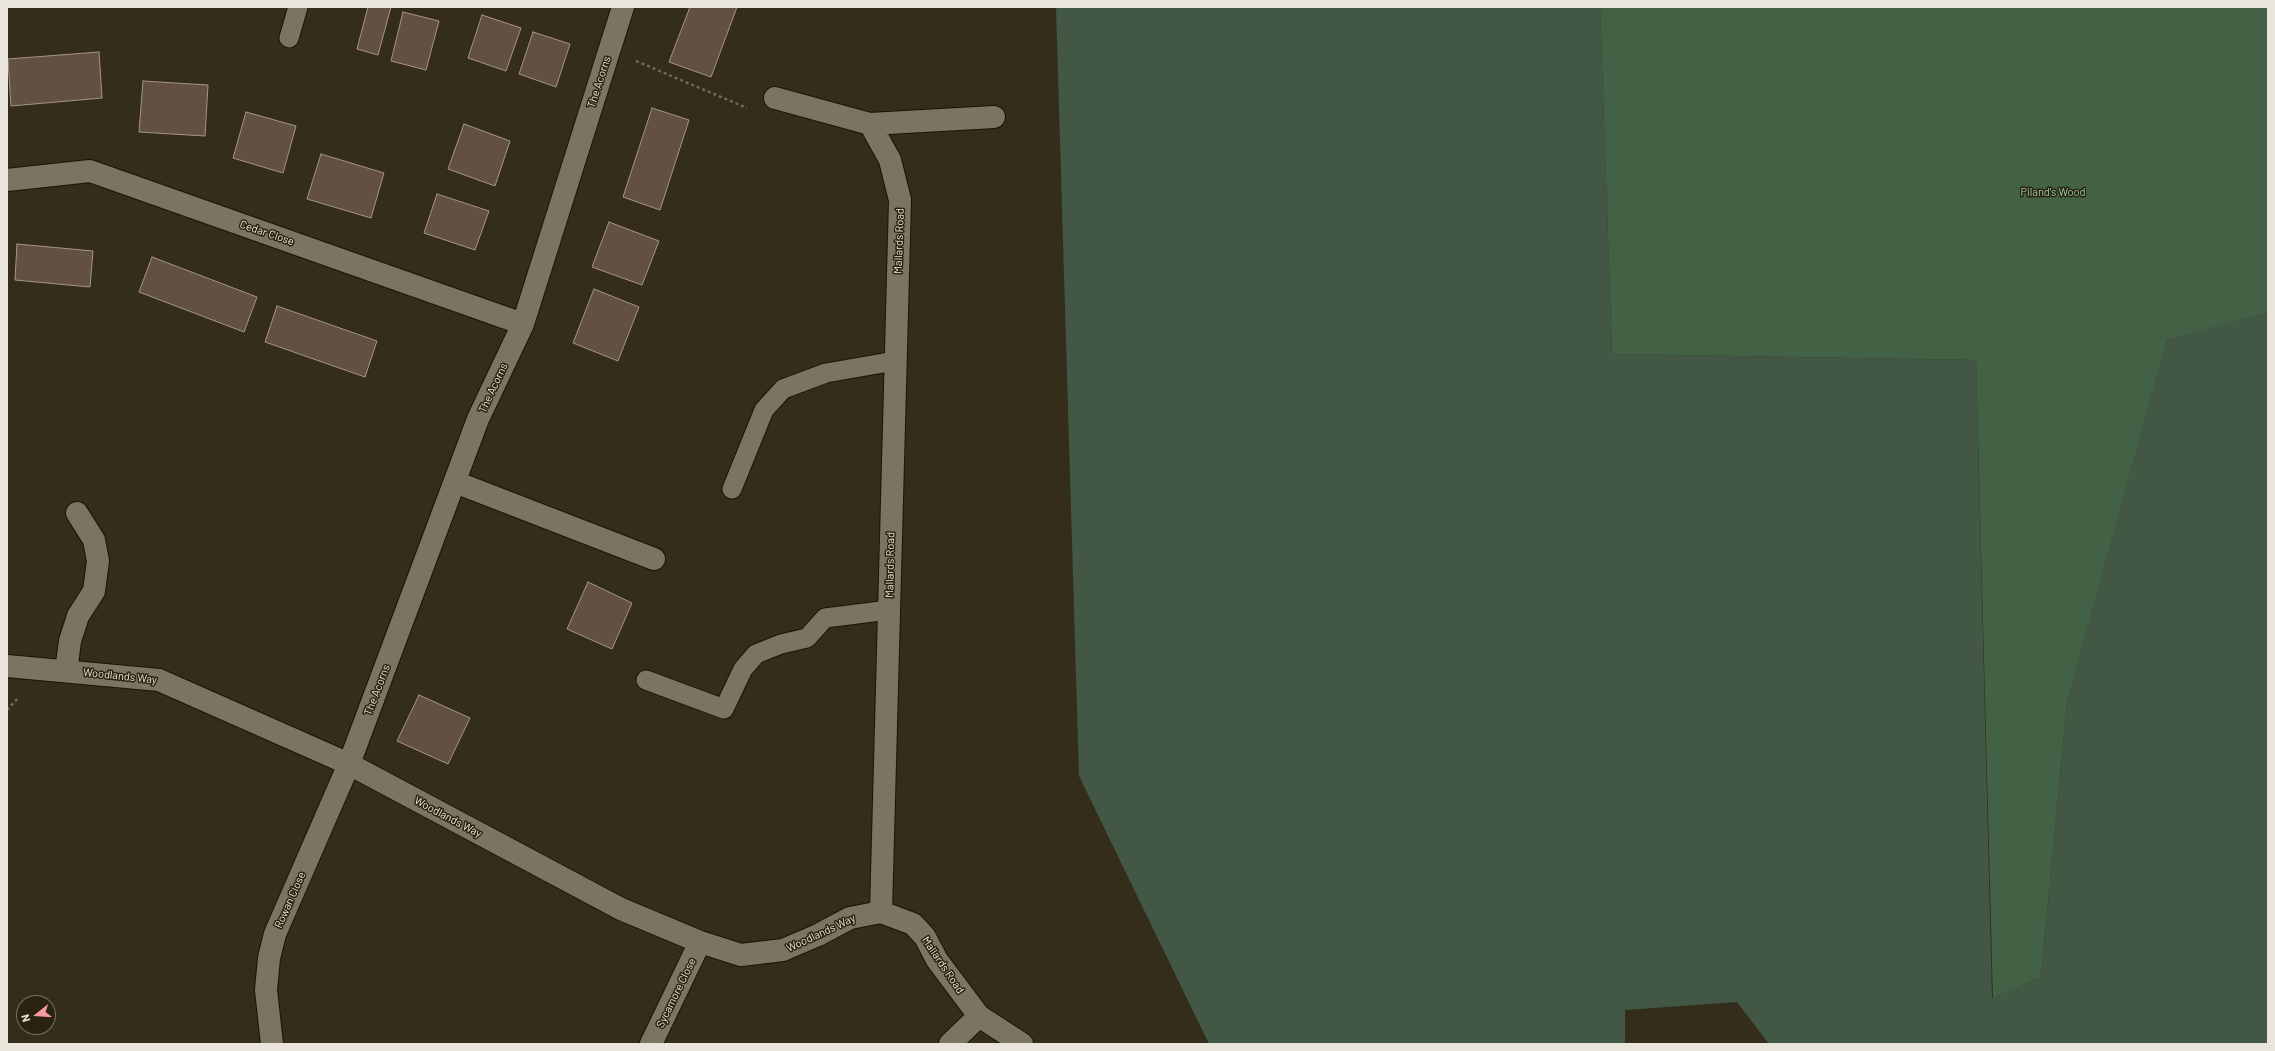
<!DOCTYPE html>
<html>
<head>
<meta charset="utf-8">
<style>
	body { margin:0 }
	#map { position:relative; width:2275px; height:1051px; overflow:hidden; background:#342d1c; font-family:Barlow,sans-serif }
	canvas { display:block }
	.frame { position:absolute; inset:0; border:8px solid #e9e5da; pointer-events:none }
	.north { position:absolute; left:16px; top:995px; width:40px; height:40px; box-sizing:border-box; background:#2a2312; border:1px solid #767162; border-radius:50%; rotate:253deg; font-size:11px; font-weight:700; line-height:16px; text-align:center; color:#e9e5da }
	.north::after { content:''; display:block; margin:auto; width:14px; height:18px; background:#f59b9c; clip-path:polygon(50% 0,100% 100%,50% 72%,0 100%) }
</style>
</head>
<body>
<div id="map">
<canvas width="2275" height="1051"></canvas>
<div class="frame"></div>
<div class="north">N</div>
</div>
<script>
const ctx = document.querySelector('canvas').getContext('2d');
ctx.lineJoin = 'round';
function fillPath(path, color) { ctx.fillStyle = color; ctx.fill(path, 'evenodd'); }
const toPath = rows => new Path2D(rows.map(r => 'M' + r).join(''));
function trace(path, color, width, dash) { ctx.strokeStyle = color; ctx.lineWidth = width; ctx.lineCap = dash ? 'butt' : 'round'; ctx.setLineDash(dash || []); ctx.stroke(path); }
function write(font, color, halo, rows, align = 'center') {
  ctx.font = font + ' Barlow,sans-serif'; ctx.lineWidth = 3; ctx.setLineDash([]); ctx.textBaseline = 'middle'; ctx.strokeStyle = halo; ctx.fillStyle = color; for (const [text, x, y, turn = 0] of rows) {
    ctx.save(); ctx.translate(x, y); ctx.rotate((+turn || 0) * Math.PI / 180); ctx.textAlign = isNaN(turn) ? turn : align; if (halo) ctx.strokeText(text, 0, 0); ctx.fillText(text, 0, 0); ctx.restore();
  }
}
fillPath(toPath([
	[1056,7,1600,7,1612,354,1976,360,1992,998,2041,977,2067,703,2167,338,2268,313,2268,1044,1769,1044,1737,1002,1625,1010,1625,1044,1209,1044,1079,776]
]), '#425844');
fillPath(toPath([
	[1600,7,2268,7,2268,313,2167,339,2067,703,2041,977,1993,998,1976,360,1612,354]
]), '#436145');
const building = toPath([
	[368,7,391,7,378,55,357,49,368,7],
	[690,7,737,7,711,77,669,62,690,7],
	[403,12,439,21,426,70,391,61,403,12],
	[482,15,521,28,506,71,468,58,482,15],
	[533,32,570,44,556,87,519,74,533,32],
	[99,52,102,98,11,106,8,59,99,52],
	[143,81,208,85,205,136,139,132,143,81],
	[652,108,689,120,660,210,623,197,652,108],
	[246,112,296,126,283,173,233,158,246,112],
	[464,124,510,141,495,186,448,169,464,124],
	[321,154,384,173,371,218,307,199,321,154],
	[437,194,489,211,475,250,424,233,437,194],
	[609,222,659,241,642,285,592,267,609,222],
	[17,244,93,251,90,287,15,280,17,244],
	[152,257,257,297,244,332,139,292,152,257],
	[594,289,639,307,618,361,573,343,594,289],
	[277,306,377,341,365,377,265,342,277,306],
	[588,582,632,603,612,649,567,629,588,582],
	[419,695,470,718,448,764,397,741,419,695]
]);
fillPath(building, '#625045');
trace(building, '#a89488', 1);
const lane = toPath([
	[289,38,298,7],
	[732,489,764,410,783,389,826,373,895,361],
	[646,680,724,709,743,669,756,654,781,644,807,638,825,618,889,610]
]);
const street = toPath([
	[775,98,870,124,890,160,900,200,881,912,913,924,925,937,937,960,979,1016,1022,1044],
	[870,124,994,117],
	[7,180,90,171,523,324],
	[455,482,654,559],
	[7,666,159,680,349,764,621,909,700,942,741,955,783,950,818,935,850,918,881,912],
	[66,671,70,641,78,616,94,591,98,561,94,540,77,513],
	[272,1044,266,990,269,958,275,934,349,764,478,419,523,324,623,7],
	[651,1044,700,942],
	[950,1044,979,1016]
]);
trace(lane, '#1b1505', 21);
trace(street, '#1b1505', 24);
trace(toPath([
	[636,61,747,108],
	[7,710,19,697]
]), '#6f695a', 2.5, [3, 3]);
trace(lane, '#7b7460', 19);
trace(street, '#7b7460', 22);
write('11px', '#e9e5da', '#2a2312', [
	["The Acorns",599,82,-72],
	["Cedar Close",267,233,19],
	["Mallards Road",899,241,-88],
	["The Acorns",493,388,-65],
	["Mallards Road",890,565,-89],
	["Woodlands Way",120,676,6],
	["The Acorns",377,690,-69],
	["Woodlands Way",448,817,28],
	["Rowan Close",290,900,-66],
	["Woodlands Way",821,933,-25],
	["Mallards Road",943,965,56],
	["Sycamore Close",676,993,-64]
]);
write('11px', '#9ace9e', '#2a2312', [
	["Piland's Wood",2053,192]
]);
</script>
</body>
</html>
